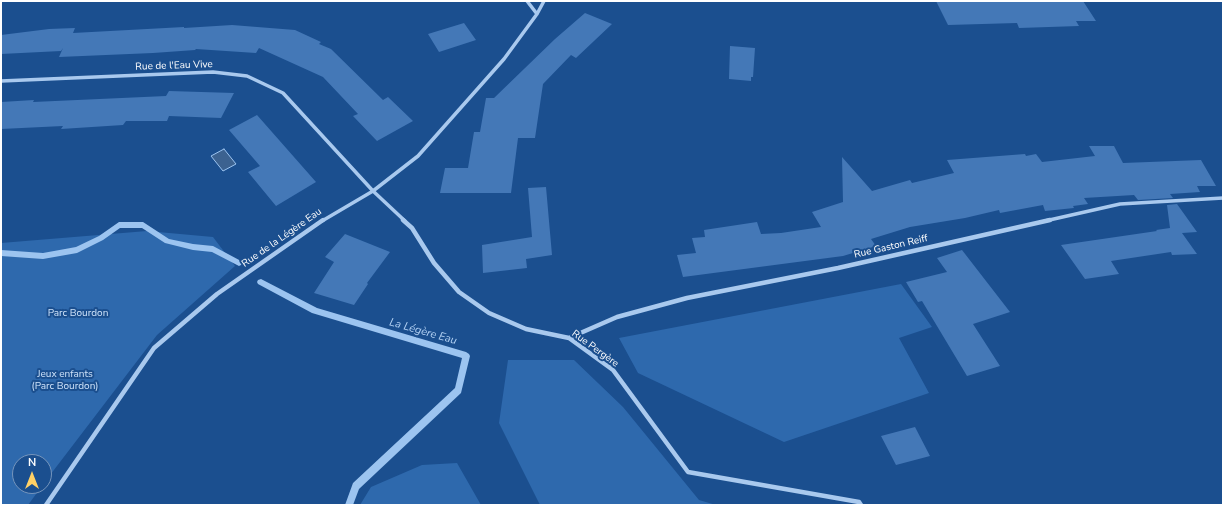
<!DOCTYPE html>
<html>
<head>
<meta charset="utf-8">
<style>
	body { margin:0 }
	#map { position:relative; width:1224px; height:506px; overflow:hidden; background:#1b4f8f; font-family:"Nunito Sans",sans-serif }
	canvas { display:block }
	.frame { position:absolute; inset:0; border:2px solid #fff; pointer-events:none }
	.north { position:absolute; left:12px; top:454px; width:40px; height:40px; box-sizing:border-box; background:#1b4f8f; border:1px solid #7695bc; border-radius:50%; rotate:0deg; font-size:11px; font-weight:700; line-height:16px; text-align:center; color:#fff }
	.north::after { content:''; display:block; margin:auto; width:14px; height:18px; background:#ffd166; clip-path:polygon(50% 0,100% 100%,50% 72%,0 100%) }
</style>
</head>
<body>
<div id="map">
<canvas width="1224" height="506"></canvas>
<div class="frame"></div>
<div class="north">N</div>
</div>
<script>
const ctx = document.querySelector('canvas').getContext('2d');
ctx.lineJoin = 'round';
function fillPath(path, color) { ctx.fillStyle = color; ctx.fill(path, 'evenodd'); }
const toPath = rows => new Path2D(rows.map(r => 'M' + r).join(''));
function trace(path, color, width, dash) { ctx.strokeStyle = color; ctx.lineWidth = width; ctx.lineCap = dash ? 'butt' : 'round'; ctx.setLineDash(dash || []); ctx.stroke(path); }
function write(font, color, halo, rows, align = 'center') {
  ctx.font = font + ' "Nunito Sans",sans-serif'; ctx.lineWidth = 4; ctx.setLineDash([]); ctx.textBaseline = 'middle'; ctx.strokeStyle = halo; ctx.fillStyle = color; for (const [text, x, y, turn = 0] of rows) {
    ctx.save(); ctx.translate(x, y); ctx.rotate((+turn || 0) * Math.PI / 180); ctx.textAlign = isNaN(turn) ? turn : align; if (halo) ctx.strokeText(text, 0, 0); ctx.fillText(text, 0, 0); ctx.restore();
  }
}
fillPath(toPath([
	[147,231,213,237,235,266,157,335,44,483,44,462,20,462,20,486,42,486,28,505,1,505,1,243],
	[901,284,932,327,899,338,929,393,784,442,638,373,619,338],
	[508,360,574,360,623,407,699,500,716,505,540,505,499,423],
	[457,463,481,505,360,505,371,487,422,465]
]), '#2e69ad');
const water = toPath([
	[224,149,236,164,223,171,211,156,224,149]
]);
fillPath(water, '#3c6290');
trace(water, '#9cc4f0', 1);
fillPath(toPath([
	[119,222,143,222,169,239,193,244,213,246,241,261,243,263,241,265,239,266,212,252,193,250,165,243,142,228,120,228,103,240,77,253,43,259,1,256,1,250,43,253,76,247,99,236,119,222],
	[261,279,317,308,466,352,469,354,470,356,461,393,359,489,353,505,345,505,353,483,455,388,462,358,312,313,258,284,257,282,258,280,261,279]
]), '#9cc4f0');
fillPath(toPath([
	[936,1,1083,1,1096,21,1076,21,1079,26,1019,28,1017,23,948,25],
	[585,13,612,24,576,58,571,55,543,84,535,138,518,138,511,193,440,193,445,168,468,168,474,132,480,132,486,98,494,98,555,39],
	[464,23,476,40,439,52,428,34],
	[232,25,295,30,321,42,319,44,331,49,383,100,388,97,413,121,377,141,353,116,358,114,323,77,259,48,256,53,196,49,195,50,153,53,59,57,63,48,61,51,1,54,1,35,49,29,75,28,73,33,184,27,184,28],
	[730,46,755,48,753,77,751,77,751,81,729,79],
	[169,91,234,93,221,118,169,116,167,121,126,121,123,125,61,129,63,126,1,129,1,102,34,100,33,102,166,96],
	[257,115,316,182,276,206,248,172,260,166,229,130],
	[1089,146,1114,146,1123,163,1201,160,1216,186,1197,186,1200,192,1170,194,1173,198,1138,200,1134,195,1084,198,1088,204,1073,206,1074,208,1045,211,1043,205,1000,213,999,210,965,218,910,227,871,239,876,246,843,256,683,277,677,255,696,253,692,238,705,237,704,230,757,222,761,234,781,233,821,227,812,212,843,202,842,157,872,191,910,180,912,183,954,173,947,160,1025,154,1026,156,1036,154,1042,162,1095,156],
	[546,187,552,255,526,259,527,268,483,273,482,245,532,237,528,188],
	[1177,204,1197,232,1182,233,1197,254,1172,255,1171,252,1111,261,1119,274,1085,279,1061,245,1157,231,1156,230,1170,228,1167,205],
	[345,234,390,252,367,283,368,284,354,305,314,293,334,262,325,257],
	[962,250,1010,312,973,324,1000,366,967,376,922,301,918,302,906,282,947,272,937,258],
	[915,427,930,456,896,465,881,436]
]), '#4478b7');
trace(toPath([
	[527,1,537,14],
	[1,81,213,72,247,76,283,93,373,191,405,221],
	[322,221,373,191,418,156,504,59,537,14,544,1],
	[1045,221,1120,204,1223,198]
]), '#a9c9ee', 3.5);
trace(toPath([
	[403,220,412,228,434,263,459,292,489,313,526,329,569,338,613,370,688,472,859,502,861,505],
	[569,338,617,317,687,298,838,268,1050,220],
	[46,505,154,348,217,294,323,220]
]), '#a9c9ee', 4.5);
write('10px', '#fff', '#1b4f8f', [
	["Rue de l'Eau Vive",174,66,-2],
	["Rue de la Légère Eau",282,238,-35],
	["Rue Gaston Reiff",891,247,-13],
	["Rue Pergère",595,349,36]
]);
write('10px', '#cfe3fa', '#1b4f8f', [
	["Parc Bourdon",78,314],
	["Jeux enfants",65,375],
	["(Parc Bourdon)",65,387]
]);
write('italic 11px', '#b5d3f5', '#1b4f8f', [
	["La Légère Eau",423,332,16]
]);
</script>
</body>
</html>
